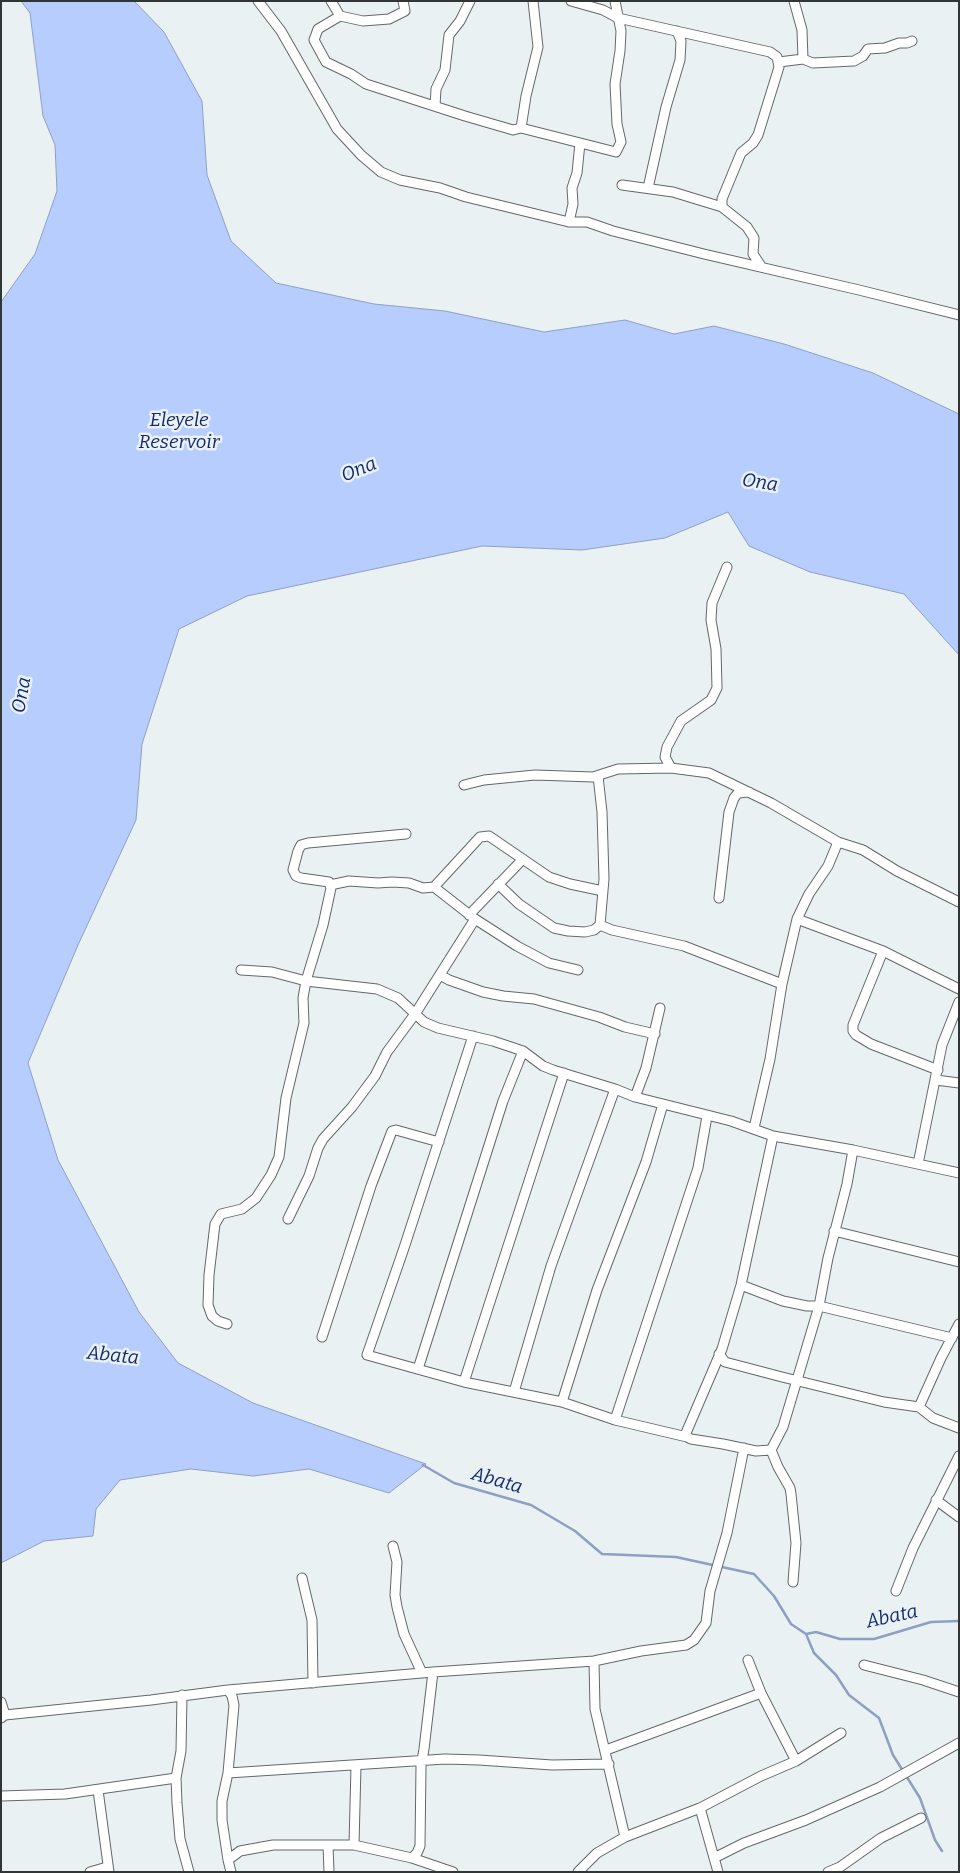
<!DOCTYPE html>
<html>
<head>
<meta charset="utf-8">
<style>
	body { margin:0 }
	#map { position:relative; width:960px; height:1873px; overflow:hidden; background:#eaf1f3; font-family:Bitter,serif }
	canvas { display:block }
	.frame { position:absolute; inset:0; border:2px solid #323536; pointer-events:none }
</style>
</head>
<body>
<div id="map">
<canvas width="960" height="1873"></canvas>
<div class="frame"></div>
</div>
<script>
const ctx = document.querySelector('canvas').getContext('2d');
ctx.lineJoin = 'round';
function fillPath(path, color) { ctx.fillStyle = color; ctx.fill(path, 'evenodd'); }
const toPath = rows => new Path2D(rows.map(r => 'M' + r).join(''));
function trace(path, color, width, dash) { ctx.strokeStyle = color; ctx.lineWidth = width; ctx.lineCap = dash ? 'butt' : 'round'; ctx.setLineDash(dash || []); ctx.stroke(path); }
function write(font, color, halo, rows, align = 'center') {
  ctx.font = font + ' Bitter,serif'; ctx.lineWidth = 5; ctx.setLineDash([]); ctx.textBaseline = 'middle'; ctx.strokeStyle = halo; ctx.fillStyle = color; for (const [text, x, y, turn = 0] of rows) {
    ctx.save(); ctx.translate(x, y); ctx.rotate((+turn || 0) * Math.PI / 180); ctx.textAlign = isNaN(turn) ? turn : align; if (halo) ctx.strokeText(text, 0, 0); ctx.fillText(text, 0, 0); ctx.restore();
  }
}
const water = toPath([
	[21,1,134,1,164,32,202,101,207,175,231,241,276,283,374,304,445,311,544,332,625,320,674,334,714,326,784,344,873,373,959,414,959,655,904,594,810,572,749,546,728,512,665,538,582,550,482,546,247,596,179,629,142,744,136,820,78,945,28,1063,58,1160,139,1312,178,1363,253,1403,426,1464,389,1493,309,1469,253,1476,191,1469,120,1480,96,1509,93,1536,44,1541,1,1563,1,302,35,254,57,191,55,145,43,116,30,13,21,1]
]);
fillPath(water, '#b7cdfe');
trace(water, '#8f9fc2', 1);
trace(toPath([
	[423,1465,454,1483,531,1505,575,1531,602,1554,676,1557,754,1574,774,1596,791,1624,806,1634,816,1632,840,1639,874,1639,931,1622,959,1621],
	[806,1634,814,1653,836,1675,849,1695,879,1718,893,1755,920,1798,935,1840,942,1851]
]), '#8f9fc2', 2.5);
const minor = toPath([
	[258,1,281,31,337,129,361,155,381,172,400,180,440,188,466,197,569,222,573,204,572,188,577,173,580,143],
	[331,1,340,16,318,29,314,40,326,62,351,74,366,84,465,116,513,130,521,128,526,96,538,47,533,1],
	[571,1,603,10,618,18,770,52,777,57,779,67,758,135,753,143,741,153,722,199,722,207,747,227,754,238,753,254,761,266],
	[340,16,363,21,389,19,405,11,403,1],
	[803,59,813,63,854,61,863,56,868,49,885,48,899,43,907,43,912,41],
	[779,62,803,59,802,30,794,1],
	[435,106,436,89,445,70,449,35,460,21,470,1],
	[521,128,616,152,621,142,617,124,615,84,620,51,621,31,615,1],
	[622,185,673,192,722,207],
	[648,188,666,107,680,60,681,41,677,31],
	[569,222,587,222,613,231,704,254,859,290,959,315],
	[671,768,665,757,667,747,681,721,711,700,717,688,716,649,711,620,712,603,727,567],
	[464,785,484,780,535,775,593,777,618,769,671,768,709,773,771,803,838,842,863,850,897,871,959,902],
	[406,834,308,843,301,845,298,851,293,870,296,876,301,878,329,882,330,885,349,881,378,883,392,882,409,883,423,888,434,887,480,837,489,836,549,877,570,884,603,891],
	[498,884,519,904,554,928,568,931,585,932,594,930,600,925,604,879,602,812,598,776],
	[434,887,475,919,517,946,549,963,578,970],
	[719,898,729,812,734,798,738,793,749,792],
	[469,915,523,859],
	[797,919,883,951,959,989],
	[600,925,612,930,684,946,782,984],
	[883,951,853,1025,853,1031,856,1035,871,1044,938,1070],
	[241,970,272,972,306,981,377,989,398,998,424,1022,438,1028,493,1041,523,1051,543,1066,553,1070,615,1089,635,1097,731,1121,773,1136,853,1150,959,1173],
	[440,975,449,980,483,992,503,996,534,999,599,1017,625,1027,655,1034],
	[473,1036,404,1248,367,1355,464,1382,562,1402,615,1420,687,1437,691,1439,723,1444,756,1451,771,1450],
	[936,1080,959,1083],
	[635,1097,646,1068,660,1008],
	[754,1128,770,1059,782,984,797,919,809,894,828,866,838,842],
	[918,1164,942,1045,959,1002],
	[288,1219,309,1176,318,1148,323,1139,352,1107,375,1076,387,1052,415,1014,475,919],
	[834,1231,959,1262],
	[741,1285,783,1301,807,1306,819,1306,952,1338],
	[227,1324,218,1321,212,1316,208,1305,209,1275,215,1224,221,1214,242,1209,256,1198,271,1175,279,1157,286,1098,304,1023,303,998,306,981,323,925,331,888,330,885],
	[322,1337,371,1186,392,1131,396,1130,439,1142],
	[719,1354,725,1362,782,1377,884,1402,919,1407,933,1418,959,1428],
	[418,1369,503,1101,523,1051],
	[464,1382,564,1073],
	[514,1392,551,1266,615,1089],
	[562,1402,597,1290,646,1162,663,1104],
	[919,1407,941,1358,959,1324],
	[615,1420,698,1168,707,1116],
	[687,1437,686,1433,722,1349,741,1285,773,1136],
	[936,1500,959,1517],
	[393,1546,397,1562,395,1595,397,1607,404,1634,422,1673],
	[302,1578,312,1620,313,1683],
	[793,1582,796,1543,791,1494,790,1488,778,1467,771,1450,783,1427,819,1306,828,1258,847,1184,853,1150],
	[896,1591,913,1548,959,1456],
	[748,1660,761,1693,796,1761],
	[594,1661,595,1709,625,1837],
	[864,1665,923,1680,959,1692],
	[228,1690,232,1696,234,1705,228,1773,222,1801,222,1820,228,1860,231,1872],
	[182,1695,181,1751,176,1778,177,1803,180,1839,189,1872],
	[1,1702,5,1715],
	[1,1718,5,1715,151,1700,228,1690,433,1672,594,1661,641,1651,686,1645,694,1640,706,1623,710,1591,727,1533,744,1448],
	[606,1750,761,1693],
	[228,1773,445,1759,479,1760,552,1765,609,1764],
	[98,1790,109,1872],
	[1,1796,65,1794,176,1778],
	[700,1808,718,1872],
	[328,1845,329,1872],
	[354,1845,356,1766],
	[412,1858,417,1853,420,1846,421,1766,424,1749,433,1672],
	[714,1858,744,1843,806,1820,880,1787,959,1743],
	[228,1860,240,1851,273,1845,354,1845,412,1858,453,1872],
	[90,1872,107,1867],
	[578,1872,597,1853,625,1837,700,1808,761,1776,796,1761,841,1733],
	[828,1872,840,1867,881,1838,921,1818]
]);
trace(minor, '#62686b', 11);
trace(minor, '#fff', 9);
write('italic 19px', '#142a6e', '#eaf1f3', [
	["Eleyele",179,421],
	["Reservoir",179,443],
	["Ona",359,470,-22],
	["Ona",760,483,9],
	["Ona",22,695,-80],
	["Abata",113,1356,6],
	["Abata",497,1481,16],
	["Abata",892,1617,-12]
]);
</script>
</body>
</html>
